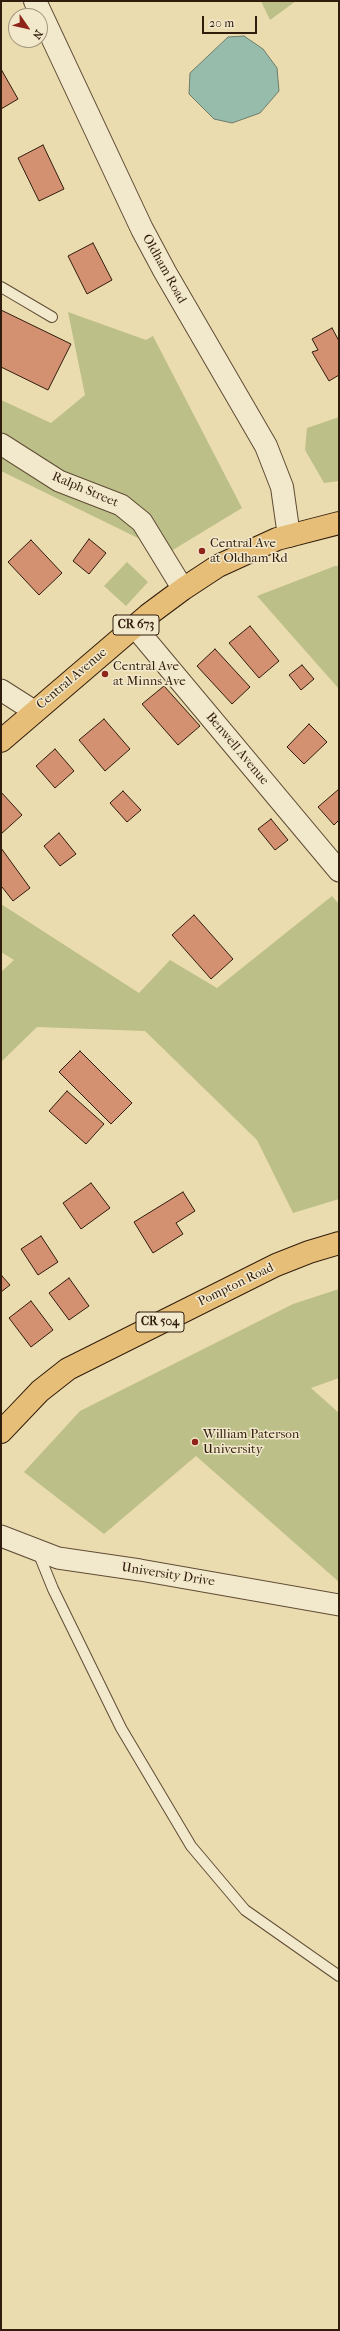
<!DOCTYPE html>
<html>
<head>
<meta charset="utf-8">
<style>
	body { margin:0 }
	#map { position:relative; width:340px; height:2331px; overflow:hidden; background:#ebdcaf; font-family:"IM FELL French Canon",serif }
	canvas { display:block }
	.frame { position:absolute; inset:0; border:2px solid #301c0c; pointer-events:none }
	.north { position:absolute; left:8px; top:8px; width:40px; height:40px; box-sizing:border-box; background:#f2e8cb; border:1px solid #a4967f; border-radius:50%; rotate:124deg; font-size:11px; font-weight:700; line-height:16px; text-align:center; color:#301c0c }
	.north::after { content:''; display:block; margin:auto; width:14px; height:18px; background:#8f2418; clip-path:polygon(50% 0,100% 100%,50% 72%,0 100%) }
	.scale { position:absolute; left:202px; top:16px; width:55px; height:18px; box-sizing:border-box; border:2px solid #301c0c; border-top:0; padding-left:5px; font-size:12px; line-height:14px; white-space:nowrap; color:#301c0c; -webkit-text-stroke:3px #f2e8cb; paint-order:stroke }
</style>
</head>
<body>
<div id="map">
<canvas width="340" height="2331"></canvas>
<div class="frame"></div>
<div class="north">N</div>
<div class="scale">20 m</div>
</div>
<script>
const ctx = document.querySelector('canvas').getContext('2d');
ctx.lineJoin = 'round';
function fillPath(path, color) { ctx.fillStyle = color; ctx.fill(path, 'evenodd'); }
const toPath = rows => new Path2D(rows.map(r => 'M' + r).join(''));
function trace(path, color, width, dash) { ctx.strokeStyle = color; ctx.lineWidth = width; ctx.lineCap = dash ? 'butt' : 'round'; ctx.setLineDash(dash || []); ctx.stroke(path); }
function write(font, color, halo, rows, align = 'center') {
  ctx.font = font + ' "IM FELL French Canon",serif'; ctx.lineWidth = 3; ctx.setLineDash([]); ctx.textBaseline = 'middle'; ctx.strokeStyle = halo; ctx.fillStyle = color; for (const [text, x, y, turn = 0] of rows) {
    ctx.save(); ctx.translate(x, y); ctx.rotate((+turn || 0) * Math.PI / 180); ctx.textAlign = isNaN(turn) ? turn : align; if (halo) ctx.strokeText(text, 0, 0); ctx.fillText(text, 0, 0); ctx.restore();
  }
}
fillPath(toPath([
	[261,1,296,1,270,20],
	[68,312,146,340,153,336,242,508,158,559,146,542,1,471,1,400,51,423,85,395],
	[339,417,339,481,324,483,305,450,307,428],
	[127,562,148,582,126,606,104,586],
	[335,566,339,566,339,689,257,596],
	[332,896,339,904,339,1199,293,1213,257,1140,145,1031,37,1027,1,1062,1,972,14,960,1,952,1,904,139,993,170,960,217,988],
	[339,1289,339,1378,311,1388,339,1413,339,1582,196,1456,104,1534,24,1472,80,1411,293,1304]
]), '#bcbf87');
const water = toPath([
	[244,36,263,49,277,68,279,91,260,113,232,123,214,119,189,94,190,73,228,37,244,36]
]);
fillPath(water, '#98bcab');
trace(water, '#6e7c6b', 1);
const building = toPath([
	[1,69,18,99,1,109,1,69],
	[43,145,64,189,39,201,18,158,43,145],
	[93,243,112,280,87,294,68,256,93,243],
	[1,310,71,344,48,390,1,367,1,310],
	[332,328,339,341,339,375,329,381,312,352,318,350,312,339,332,328],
	[89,539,106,553,89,574,73,561,89,539],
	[31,540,62,573,39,595,8,562,31,540],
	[250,626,279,661,259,678,229,643,250,626],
	[215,649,250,687,232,704,197,666,215,649],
	[302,665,314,679,301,690,289,675,302,665],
	[164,686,200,726,178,745,142,704,164,686],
	[104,719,130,749,105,771,79,740,104,719],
	[309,724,327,742,304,764,287,747,309,724],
	[55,749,74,771,55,788,36,766,55,749],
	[339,789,339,820,334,825,318,807,339,789],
	[123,791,141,810,127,822,110,803,123,791],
	[1,792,22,815,1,834,1,792],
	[271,819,288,840,275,850,258,829,271,819],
	[59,833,76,854,60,866,44,846,59,833],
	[1,848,30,888,13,901,2,887,1,888,1,848],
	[194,915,233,959,211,979,172,935,194,915],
	[80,1051,132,1103,111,1124,59,1072,80,1051],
	[67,1091,104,1124,86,1144,49,1111,67,1091],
	[91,1183,110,1208,81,1229,63,1203,91,1183],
	[183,1192,195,1211,176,1223,183,1234,153,1253,134,1222,183,1192],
	[41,1236,58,1262,38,1275,21,1249,41,1236],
	[2,1276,10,1285,1,1292,1,1277,2,1276],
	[69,1278,89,1306,69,1320,49,1293,69,1278],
	[31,1301,53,1330,31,1347,9,1318,31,1301]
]);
fillPath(building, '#d49172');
trace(building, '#301c0c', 1);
const service = toPath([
	[1,287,52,317],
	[38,1552,53,1589,121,1728,191,1846,245,1910,339,1976]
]);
const minor = toPath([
	[1,444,59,481,121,505,142,522,183,589],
	[134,626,339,871],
	[1,690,34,711],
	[1,1536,58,1558,140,1570,339,1605]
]);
const tertiary = toPath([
	[35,1,142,229,165,272,266,446,282,487,289,536]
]);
const primary = toPath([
	[1,741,148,615,183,589,218,566,277,539,339,523],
	[1,1432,40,1391,68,1369,276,1265,309,1252,339,1243]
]);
trace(service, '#5f4c35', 12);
trace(minor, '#5f4c35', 23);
trace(tertiary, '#5f4c35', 24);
trace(primary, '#301c0c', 24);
trace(service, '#f2e8cb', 10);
trace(minor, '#f2e8cb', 21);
trace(tertiary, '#f2e8cb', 22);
trace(primary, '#e6be78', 22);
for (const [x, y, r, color] of [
	[202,551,4,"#8f2418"],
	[105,674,4,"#8f2418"],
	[195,1442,4,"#8f2418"]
]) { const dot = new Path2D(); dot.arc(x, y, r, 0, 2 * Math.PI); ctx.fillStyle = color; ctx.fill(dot); trace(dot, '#f2e8cb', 1.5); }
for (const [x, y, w] of [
	[136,625,46],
	[160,1322,48]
]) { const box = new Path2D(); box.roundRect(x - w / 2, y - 10, w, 20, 3); ctx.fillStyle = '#f2e8cb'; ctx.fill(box); trace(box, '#301c0c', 1); }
write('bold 12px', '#301c0c', null, [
	["CR 673",136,625],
	["CR 504",160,1322]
]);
write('13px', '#301c0c', '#f2e8cb', [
	["Oldham Road",164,269,61],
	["Ralph Street",85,490,23],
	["Central Avenue",72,679,-40],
	["Benwell Avenue",237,749,50],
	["Pompton Road",236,1285,-26],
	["University Drive",168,1575,9]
]);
write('13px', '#301c0c', '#f2e8cb', [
	["Central Ave",210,544],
	["at Oldham Rd",210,559],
	["Central Ave",113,667],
	["at Minns Ave",113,682],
	["William Paterson",203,1435],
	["University",203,1450]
], 'left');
</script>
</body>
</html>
